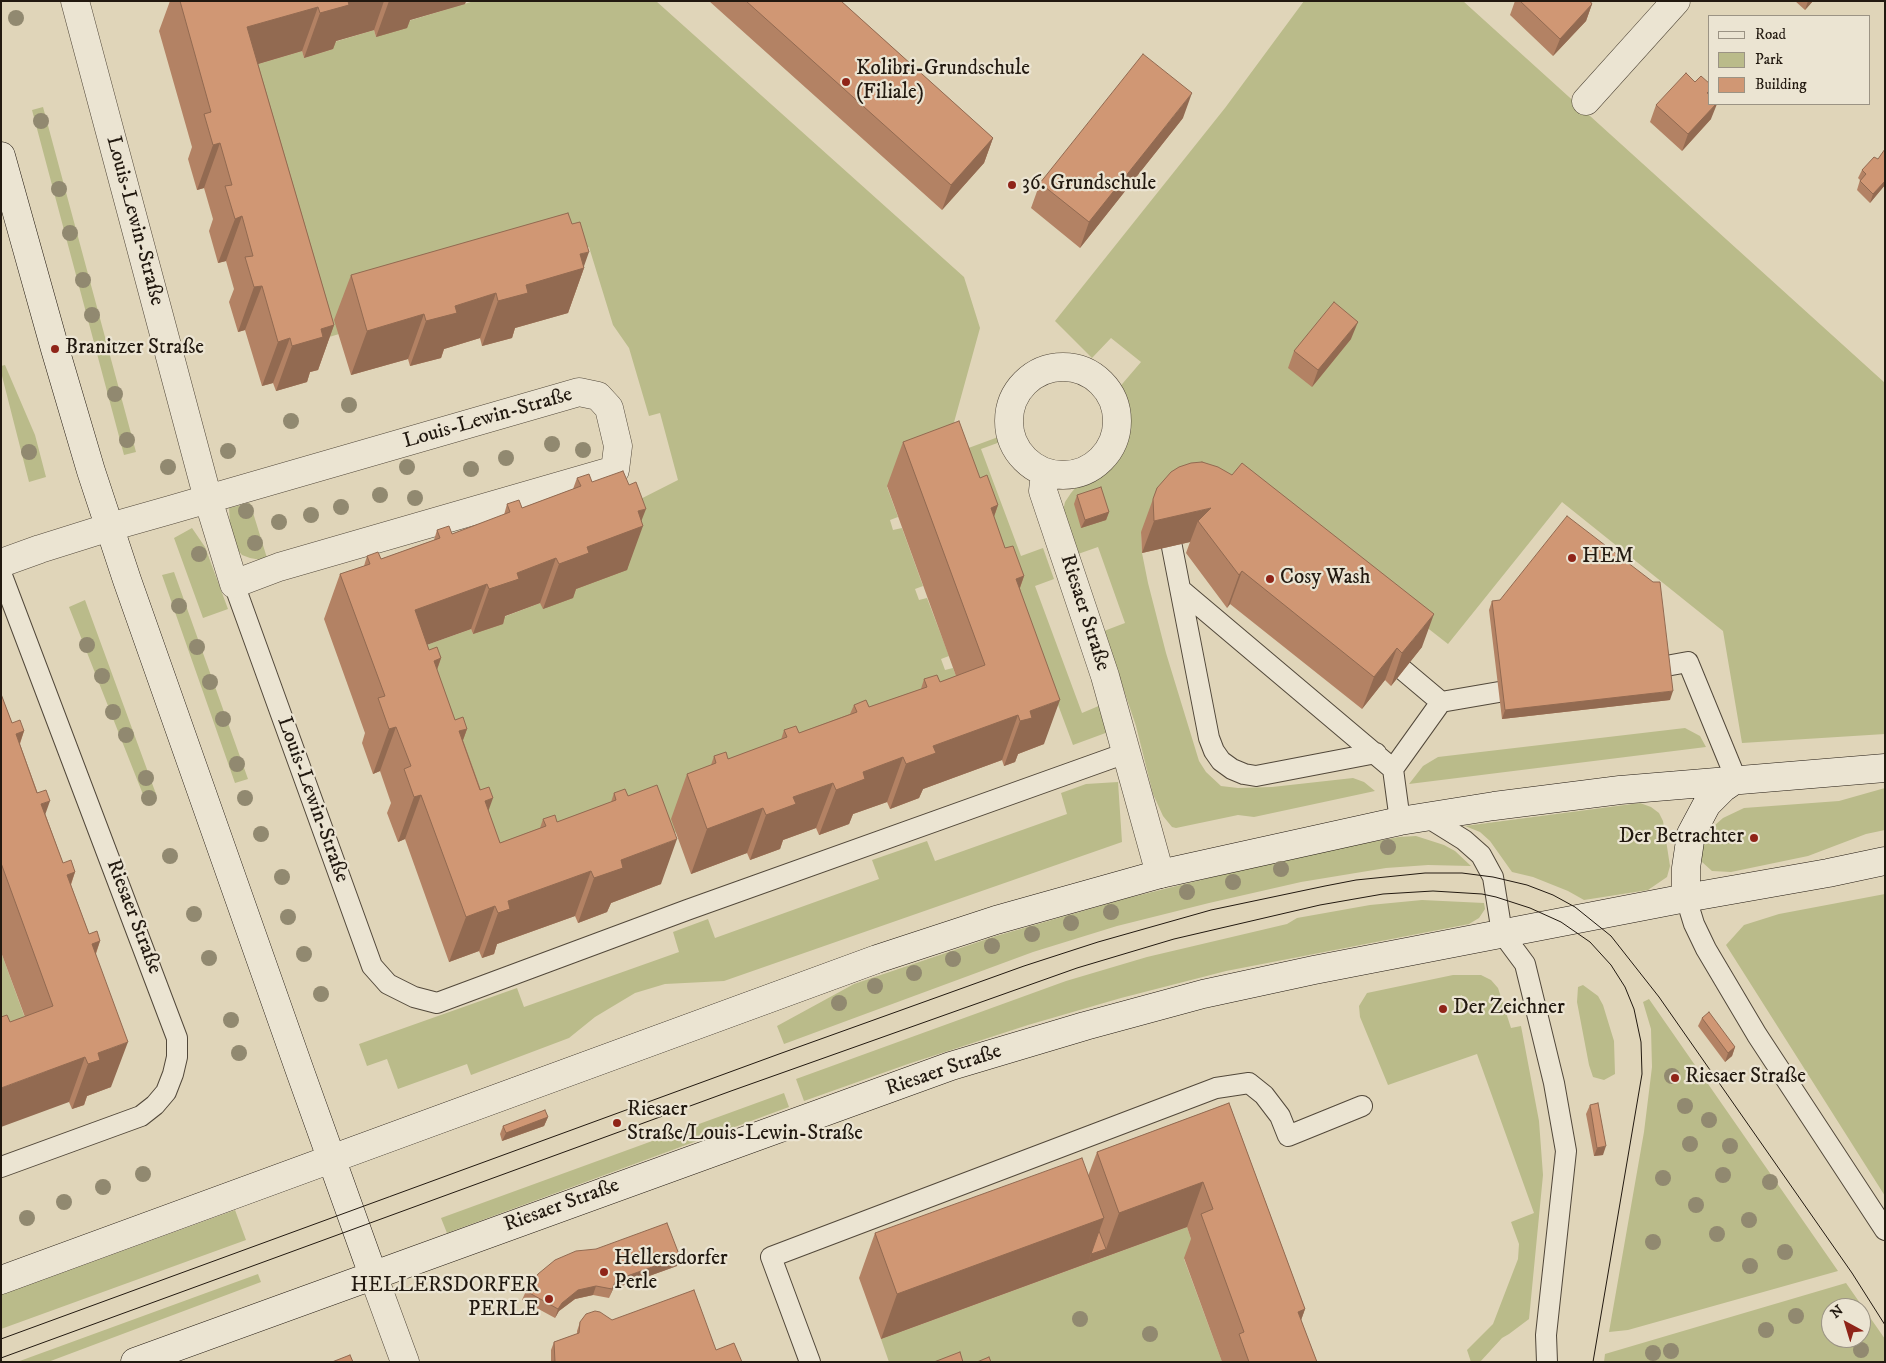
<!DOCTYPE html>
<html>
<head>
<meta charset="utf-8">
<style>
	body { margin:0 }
	#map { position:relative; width:1886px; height:1363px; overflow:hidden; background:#e0d5b9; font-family:"IM FELL DW Pica",serif }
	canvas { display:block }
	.frame { position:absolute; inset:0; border:2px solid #221910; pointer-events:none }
	.legend { position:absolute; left:1708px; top:15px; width:162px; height:90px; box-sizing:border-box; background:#ebe4d2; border:1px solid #9b9384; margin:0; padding:6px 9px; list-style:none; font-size:15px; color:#221910 }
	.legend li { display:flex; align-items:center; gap:10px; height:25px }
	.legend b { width:25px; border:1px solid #9b9384 }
	.north { position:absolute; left:1821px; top:1298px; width:50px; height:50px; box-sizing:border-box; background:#ebe4d2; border:1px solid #9b9384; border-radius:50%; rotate:321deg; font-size:14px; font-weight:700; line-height:20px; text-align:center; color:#221910 }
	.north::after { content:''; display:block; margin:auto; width:18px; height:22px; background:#8f2418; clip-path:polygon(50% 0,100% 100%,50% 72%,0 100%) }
</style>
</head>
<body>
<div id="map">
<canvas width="1886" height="1363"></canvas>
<div class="frame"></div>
<ul class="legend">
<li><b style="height:6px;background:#ebe4d2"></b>Road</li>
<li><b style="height:14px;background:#babb8a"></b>Park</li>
<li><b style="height:14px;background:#d09774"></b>Building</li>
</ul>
<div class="north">N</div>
</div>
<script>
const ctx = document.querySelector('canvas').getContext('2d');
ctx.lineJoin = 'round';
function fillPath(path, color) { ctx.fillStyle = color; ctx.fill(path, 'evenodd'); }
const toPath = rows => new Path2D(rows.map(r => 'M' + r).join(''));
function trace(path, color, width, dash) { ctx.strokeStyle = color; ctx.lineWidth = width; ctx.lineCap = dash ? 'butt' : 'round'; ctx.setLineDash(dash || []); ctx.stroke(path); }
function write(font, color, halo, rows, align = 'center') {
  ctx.font = font + ' "IM FELL DW Pica",serif'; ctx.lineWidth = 4.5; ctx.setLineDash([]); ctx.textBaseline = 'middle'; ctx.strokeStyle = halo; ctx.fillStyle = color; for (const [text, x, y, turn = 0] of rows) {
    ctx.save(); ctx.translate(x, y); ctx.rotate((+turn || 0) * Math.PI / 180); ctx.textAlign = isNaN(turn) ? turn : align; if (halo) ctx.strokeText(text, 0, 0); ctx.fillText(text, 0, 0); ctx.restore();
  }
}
fillPath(toPath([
	[474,1,656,1,964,277,980,328,942,466,887,487,898,517,890,520,893,530,902,528,923,586,915,589,919,600,927,598,949,656,941,659,945,670,953,668,969,710,660,839,484,887,399,655,471,629,473,634,501,618,571,591,607,516,678,480,660,413,649,416,629,348,613,325,589,247,522,267,339,334,310,343,231,72,302,51,304,58,333,49,331,43,374,30,376,37,405,22],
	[1304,1,1463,1,1885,383,1885,734,1742,743,1723,631,1562,502,1448,644,1243,484,1141,532,1142,553,1148,583,1166,653,1199,761,1206,772,1221,786,1238,788,1272,787,1353,778,1364,782,1375,791,1254,817,1238,815,1176,828,1172,827,1163,816,1153,794,1136,726,1104,631,1125,623,1098,547,1078,554,1063,511,1065,502,1071,493,1077,486,1093,476,1113,455,1120,440,1125,417,1124,403,1117,390,1141,362,1111,338,1092,358,1055,321,1225,108],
	[43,107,136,452,124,455,32,110],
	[5,365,35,435,46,477,29,482,1,372,1,366],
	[1001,436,1003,441,981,449,1021,556,1043,548,1054,579,1035,586,1082,713,1101,705,1111,731,1073,745,963,450],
	[250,503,267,558,261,560,250,558,242,555,231,542,229,508],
	[192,528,205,547,228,609,203,618,174,538],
	[174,572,248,779,235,783,162,575],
	[85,600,156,794,144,797,69,607],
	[1685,728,1700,736,1706,747,1409,784,1423,766,1438,757],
	[1118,782,1122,842,724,981,665,984,635,993,595,1017,569,1038,471,1075,467,1064,398,1089,387,1059,367,1066,359,1044,517,988,524,1007,679,952,673,932,708,919,715,938,879,879,872,860,927,841,935,861,1067,814,1061,793,1086,784],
	[1885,788,1885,830,1866,834,1808,856,1731,872,1712,871,1702,862,1699,855,1701,840,1706,833,1723,818,1744,808,1839,801],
	[1640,803,1651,807,1659,813,1663,821,1670,866,1667,877,1648,890,1584,900,1568,891,1533,877,1512,872,1490,841,1480,832,1465,826],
	[1416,836,1444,845,1455,851,1471,866,1428,865,1386,868,1301,882,1209,903,1117,926,1033,952,784,1044,777,1026,854,984,996,936,1128,898,1302,855,1399,837],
	[1885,894,1885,1196,1726,945,1744,925,1779,914],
	[1422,900,1484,903,1485,909,1479,918,1469,924,1226,971,1121,998,1028,1025,908,1064,804,1101,796,1079,1066,981,1147,957,1287,924,1297,918,1370,905],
	[1,952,37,1051,1,1064],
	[1453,975,1481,975,1491,980,1498,988,1511,1028,1521,1026,1539,1121,1543,1175,1529,1319,1509,1334,1502,1338,1480,1362,1471,1362,1467,1350,1493,1324,1518,1259,1519,1244,1511,1222,1534,1213,1477,1054,1388,1085,1360,1017,1359,1006,1367,993],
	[1583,985,1598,996,1603,1005,1614,1041,1615,1074,1604,1080,1593,1077,1589,1065,1577,1002,1578,987],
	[1649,999,1838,1271,1628,1330,1609,1332,1644,1132,1652,1067,1651,1029,1643,1002],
	[784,1093,789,1107,447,1233,441,1218],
	[235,1210,246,1240,1,1329,1,1295],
	[1187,1227,1196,1254,1184,1259,1222,1362,889,1362,881,1339],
	[258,1274,261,1282,48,1362,17,1362],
	[1846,1283,1885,1339,1885,1362,1604,1362,1605,1354],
	[1831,1308,1861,1308,1861,1338,1831,1338]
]), '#babb8a');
const lane = toPath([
	[1172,547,1209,738,1214,751,1221,761,1232,769,1244,774,1256,776,1376,753],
	[1,573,177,1038,177,1057,173,1074,166,1092,155,1105,141,1116,1,1167],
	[234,584,372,966,388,984,414,997,437,1003,687,910,1126,753],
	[1181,590,1393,769],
	[1666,666,1688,662,1736,779],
	[1403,670,1441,702],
	[1427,817,1464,840,1481,855,1493,877,1502,933,1525,964,1554,1083,1566,1151,1546,1335,1547,1362],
	[1400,821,1393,769,1441,702,1499,692],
	[1686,898,1694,924,1706,949,1757,1035,1885,1230],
	[810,1362,771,1257,1216,1088,1249,1083,1264,1095,1280,1116,1288,1136,1362,1106]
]);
const street = toPath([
	[1586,101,1676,1],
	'1009 421a54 54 0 1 1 108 0a54 54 0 1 1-108 0Z',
	[1045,473,1043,491,1105,676,1160,874],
	[1,563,40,549,110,527,170,510,208,499,579,392,598,396,609,408,618,446,615,470,279,567,234,584,208,499,75,1],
	[373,1275,405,1362]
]);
const secondary = toPath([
	[1,156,55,349,91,471,127,580,301,1074,373,1275],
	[1686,898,1686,868,1691,834,1707,804,1723,788,1736,779],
	[1,1280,877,959,996,920,1160,874,1400,821,1494,806,1620,790,1885,768],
	[135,1362,951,1066,1085,1026,1203,994,1314,970,1686,898,1828,873,1885,861]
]);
trace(lane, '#52483a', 22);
trace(street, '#52483a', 29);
trace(secondary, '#221910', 29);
trace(lane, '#ebe4d2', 20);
trace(street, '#ebe4d2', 28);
trace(secondary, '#ebe4d2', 28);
trace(toPath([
	[1,1339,779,1054,1024,966,1098,942,1211,910,1325,886,1356,880,1425,873,1462,873,1493,877,1527,885,1553,895,1575,907,1611,936,1659,997,1852,1273,1885,1325],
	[1,1358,731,1091,1077,968,1174,939,1320,905,1383,894,1433,891,1482,894,1496,897,1530,908,1561,922,1590,942,1611,965,1625,987,1634,1009,1641,1042,1642,1074,1593,1362]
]), '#221910', 1);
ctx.fillStyle = '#918970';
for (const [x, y] of [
	[16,18],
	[41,121],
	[59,189],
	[70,233],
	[83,280],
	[92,315],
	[115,394],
	[349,405],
	[291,421],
	[127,440],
	[552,444],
	[583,450],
	[228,451],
	[29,452],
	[506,458],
	[168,467],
	[407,467],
	[471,469],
	[380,495],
	[415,498],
	[341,507],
	[246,511],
	[311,515],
	[279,522],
	[255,543],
	[199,554],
	[179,606],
	[87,645],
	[197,647],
	[102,676],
	[210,682],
	[113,712],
	[223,719],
	[126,735],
	[237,764],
	[146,778],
	[149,798],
	[245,798],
	[261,834],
	[1388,847],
	[170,856],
	[1281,869],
	[282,877],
	[1233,882],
	[1187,892],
	[1111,912],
	[194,914],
	[288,917],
	[1071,923],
	[1032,934],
	[992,946],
	[304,954],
	[209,958],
	[953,959],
	[914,973],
	[875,986],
	[321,994],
	[839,1003],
	[231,1020],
	[239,1053],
	[1672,1076],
	[1685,1106],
	[1709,1120],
	[1690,1144],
	[1730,1146],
	[143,1174],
	[1723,1175],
	[1663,1178],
	[1770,1182],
	[103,1187],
	[64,1202],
	[1696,1205],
	[27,1218],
	[1749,1220],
	[1717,1234],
	[1653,1242],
	[1785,1252],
	[1750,1266],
	[1796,1316],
	[1080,1319],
	[1766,1330],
	[1150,1334],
	[1861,1350],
	[1671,1351],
	[1653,1353]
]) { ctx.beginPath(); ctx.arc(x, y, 8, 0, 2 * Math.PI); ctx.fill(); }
fillPath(toPath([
	[170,1,466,1,465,4,410,20,407,28,376,37,374,30,336,41,333,49,304,58,302,51,258,64,334,325,318,370,310,372,307,382,276,391,273,383,262,386,245,330,238,332,229,302,234,289,226,261,218,263,209,231,213,219,204,188,197,190,188,159,192,147,159,31],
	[709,1,841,1,993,138,984,163,942,210],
	[1515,1,1590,1,1592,4,1586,21,1553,56,1510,15],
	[1795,1,1813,1,1805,10],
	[1710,104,1711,119,1682,151,1650,122,1656,105],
	[1183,118,1080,248,1031,208,1040,183],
	[1878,159,1885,185,1870,203,1857,190,1860,180,1858,178,1862,170],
	[584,266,584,268,568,313,515,328,512,338,482,346,480,338,444,349,441,358,410,366,408,359,351,375,334,320,351,275],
	[1351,339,1312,387,1288,368,1294,351],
	[903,442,980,478,998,505,994,517,1005,548,1024,576,1020,588,1044,744,1018,754,1015,762,1004,766,1002,760,923,789,919,798,890,809,887,802,853,814,849,824,819,835,816,828,783,840,780,849,750,860,747,853,691,874,671,819,687,774,711,765,714,756,728,759,781,740,784,730,799,733,850,714,854,705,869,707,921,689,924,679,940,682,956,676,887,486],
	[577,478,592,482,641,521,627,570,576,589,573,598,543,609,540,603,505,616,503,624,473,634,471,629,427,644,429,650,441,658,437,670,455,720,467,729,463,740,500,843,540,828,543,819,557,822,611,802,614,793,661,884,611,903,607,912,578,923,575,916,497,944,494,954,482,958,479,951,449,962,405,839,398,842,387,813,391,803,380,771,373,774,362,743,365,733,324,619,340,574,364,566,367,556,381,559,434,540,437,530,452,534,504,515,507,504,522,508,573,489],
	[1157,488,1422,647,1391,686,1385,680,1362,709,1230,604,1227,608,1186,553,1190,542,1142,553,1141,532],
	[1077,495,1109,512,1106,520,1081,528,1074,504],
	[1492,601,1670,700,1502,719,1489,610],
	[1,694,12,723,24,731,20,744,63,863,75,872,71,885,89,934,100,941,96,954,111,1087,87,1096,84,1105,72,1109,69,1102,10,1022,25,1017,1,952],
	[1702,1018,1735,1047,1732,1056,1725,1062,1698,1026],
	[1229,1103,1305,1309,1301,1320,1317,1362,1222,1362,1184,1258,1191,1239,1187,1227,881,1339,859,1278,875,1233,1088,1176,1097,1152],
	[1590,1105,1603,1155,1594,1156,1586,1114],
	[548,1117,544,1126,502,1141,500,1134,503,1126],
	[677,1266,613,1289,609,1298,593,1295,575,1299,559,1311,555,1318,522,1300,526,1291],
	[612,1320,716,1350,742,1362,551,1362,551,1350,554,1342,577,1334,577,1331,580,1322]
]), '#b38264');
fillPath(toPath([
	[346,1,384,1,374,30,336,41,333,49,304,58,320,13],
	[389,1,466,1,465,4,410,20,407,28,376,37],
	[1808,1,1813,1,1805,10],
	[1592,4,1586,21,1553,56,1560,39],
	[318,7,302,51,231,72,247,27],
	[1192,93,1183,118,1080,248,1089,222],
	[1716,104,1717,104,1711,119,1682,151,1688,134],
	[993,138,984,163,942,210,951,185],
	[220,143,204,188,197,190,213,145],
	[1885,181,1885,185,1870,203,1873,194],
	[242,216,226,261,218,263,235,219],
	[589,252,583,269,584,268,568,313,515,328,512,338,482,346,498,301,580,254],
	[262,286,245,330,238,332,254,287],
	[496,293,480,338,444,349,441,358,410,366,426,321,455,306],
	[424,314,408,359,351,375,367,331],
	[1358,322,1351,339,1312,387,1318,370],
	[334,325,318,370,310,372,307,382,276,391,292,346,321,329],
	[290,338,273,383,262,386,278,342],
	[998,505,982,550,991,508],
	[1211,508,1198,521,1190,542,1142,553,1154,521],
	[646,509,639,527,643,526,627,570,576,589,573,598,543,609,559,564,587,547,638,511],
	[1109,512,1106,520,1081,528,1085,520],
	[556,558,540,603,505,616,503,624,473,634,489,589,517,573],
	[1242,571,1230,604,1227,608,1239,575],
	[1024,576,1008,621,1016,579],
	[487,584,471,629,399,655,415,610],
	[1434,614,1422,647,1391,686,1402,653],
	[1397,648,1385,680,1362,709,1374,677],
	[441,658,425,703,434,661],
	[1673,691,1670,700,1502,719,1505,710],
	[1060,700,1044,744,1018,754,1015,762,1004,766,1020,721,1030,711],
	[1018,715,1002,760,923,789,919,798,890,809,906,764,933,746],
	[396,727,380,771,373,774,389,729],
	[467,729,451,773,459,731],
	[24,731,8,776,16,734],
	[903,757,887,802,853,814,849,824,819,835,836,790,863,772],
	[833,783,816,828,783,840,780,849,750,860,766,815,793,797],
	[421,795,405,839,398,842,414,797],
	[493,798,477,843,485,801],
	[50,801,34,846,41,804],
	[763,808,747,853,691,874,707,829],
	[677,839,661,884,611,903,607,912,578,923,594,878,621,860],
	[591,871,575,916,497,944,494,954,482,958,498,913,508,901],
	[75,872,59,917,67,875],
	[495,906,479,951,449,962,466,917],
	[100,941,84,986,92,944],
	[128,1042,111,1087,87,1096,84,1105,72,1109,88,1064,98,1053],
	[1735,1047,1732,1056,1725,1062,1728,1053],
	[85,1057,69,1102,1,1127,1,1088],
	[548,1117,544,1126,502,1141,506,1133],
	[1606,1146,1603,1155,1594,1156,1597,1148],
	[1203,1182,1187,1227,1088,1263,1091,1254,1106,1249,1119,1213],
	[1104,1218,1088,1263,881,1339,897,1294],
	[680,1257,677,1266,613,1289,609,1298,616,1280],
	[596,1286,593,1295,575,1299,559,1311,555,1318,558,1309,562,1303,578,1290],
	[1305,1309,1289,1354,1298,1312]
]), '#926a51');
const building = toPath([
	[180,1,348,1,349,5,320,13,318,7,247,27,334,325,321,329,323,337,292,346,290,338,278,342,262,286,254,287,245,257,253,256,242,216,235,219,225,186,232,185,220,143,213,145,204,114,211,112,180,1],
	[746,1,841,1,993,138,951,185,746,1],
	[1520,1,1590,1,1592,4,1560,39,1520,1],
	[1143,54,1192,93,1089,222,1040,183,1143,54],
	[1686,73,1695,82,1701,76,1710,84,1710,90,1707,93,1710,95,1710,104,1716,104,1688,134,1656,105,1686,73],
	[1885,149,1885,181,1873,194,1860,181,1866,174,1862,170,1874,157,1878,159,1885,149],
	[568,213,572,224,580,222,589,252,580,254,584,268,526,285,528,293,498,301,496,293,455,306,457,313,426,321,424,314,367,331,351,275,568,213],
	[1334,302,1358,322,1318,370,1294,351,1334,302],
	[959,421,980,478,987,475,998,505,991,508,1005,548,1013,546,1024,576,1016,579,1060,700,1030,711,1032,718,1020,721,1018,715,933,746,936,753,906,764,903,757,863,772,865,779,836,790,833,783,793,797,796,804,766,815,763,808,707,829,687,774,716,763,714,756,726,752,728,759,787,737,784,730,796,726,799,733,857,712,854,705,866,700,869,707,927,687,924,679,937,675,940,682,985,665,903,442,959,421],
	[1202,462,1218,467,1232,475,1242,463,1434,614,1402,653,1397,648,1374,677,1242,571,1239,575,1198,521,1211,508,1154,521,1153,499,1157,488,1171,472,1179,467,1191,463,1202,462],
	[623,471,629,485,636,482,646,509,638,511,643,526,587,547,589,553,559,564,556,558,517,573,519,579,489,589,487,584,415,610,429,650,437,647,441,658,434,661,455,720,463,717,467,729,459,731,480,790,489,787,493,798,485,801,500,843,546,826,543,819,555,815,557,822,616,800,614,793,625,789,628,796,657,785,677,839,621,860,623,868,594,878,591,871,508,901,510,909,498,913,495,906,466,917,421,795,414,797,404,769,411,766,396,727,389,729,378,698,385,696,340,574,370,564,367,556,378,552,381,559,440,538,437,530,449,526,452,534,510,512,507,504,519,500,522,508,581,486,577,478,589,474,592,482,623,471],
	[1101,487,1109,512,1085,520,1077,495,1101,487],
	[1567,516,1653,582,1660,582,1673,691,1505,710,1492,601,1500,600,1567,516],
	[1,694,12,723,20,720,24,731,16,734,37,793,46,790,50,801,41,804,63,863,71,860,75,872,67,875,89,934,97,931,100,941,92,944,128,1042,98,1053,100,1060,88,1064,85,1057,1,1088,1,1017,7,1015,10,1022,53,1006,1,863,1,694],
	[1709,1012,1735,1047,1728,1053,1702,1018,1709,1012],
	[1229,1103,1305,1309,1298,1312,1317,1362,1249,1362,1239,1334,1244,1332,1201,1214,1213,1209,1203,1182,1119,1213,1097,1152,1229,1103],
	[1598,1103,1606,1146,1597,1148,1590,1105,1598,1103],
	[545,1110,548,1117,506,1133,503,1126,545,1110],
	[1082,1158,1104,1218,897,1294,875,1233,1082,1158],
	[667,1223,680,1257,616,1280,612,1289,596,1286,578,1290,562,1303,558,1309,526,1291,538,1274,555,1260,576,1251,596,1249,667,1223],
	[1099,1231,1106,1249,1091,1254,1099,1231],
	[694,1290,716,1350,734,1343,742,1362,555,1362,554,1342,579,1333,580,1322,586,1314,595,1311,600,1312,612,1320,694,1290],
	[960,1352,963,1362,934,1362,960,1352],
	[350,1355,353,1362,332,1362,350,1355],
	[989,1357,991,1362,977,1362,989,1357]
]);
fillPath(building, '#d09774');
trace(building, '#926a51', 1);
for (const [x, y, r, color] of [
	[846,82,5,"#8f2418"],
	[1012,185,5,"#8f2418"],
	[55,349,5,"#8f2418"],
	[1572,558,5,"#8f2418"],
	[1270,579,5,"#8f2418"],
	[1754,838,5,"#8f2418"],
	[1443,1009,5,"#8f2418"],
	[1675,1078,5,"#8f2418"],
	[617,1123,5,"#8f2418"],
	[604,1272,5,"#8f2418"],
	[549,1299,5,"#8f2418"]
]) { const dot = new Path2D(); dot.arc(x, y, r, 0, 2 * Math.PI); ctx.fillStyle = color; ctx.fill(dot); trace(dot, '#ebe4d2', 2); }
write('21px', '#221910', '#ebe4d2', [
	["Kolibri-Grundschule",856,70],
	["(Filiale)",856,94],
	["36. Grundschule",1022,185],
	["Branitzer Straße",65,349],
	["HEM",1582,558],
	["Cosy Wash",1280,579],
	["Der Betrachter",1744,838,"right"],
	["Der Zeichner",1453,1009],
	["Riesaer Straße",1685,1078],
	["Riesaer",627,1111],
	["Straße/Louis-Lewin-Straße",627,1135],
	["Hellersdorfer",614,1260],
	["Perle",614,1284],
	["HELLERSDORFER",539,1287,"right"],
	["PERLE",539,1311,"right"]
], 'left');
write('21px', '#221910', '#ebe4d2', [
	["Louis-Lewin-Straße",134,221,75],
	["Louis-Lewin-Straße",488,419,-16],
	["Riesaer Straße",1084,613,72],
	["Louis-Lewin-Straße",312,800,70],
	["Riesaer Straße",133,917,69],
	["Riesaer Straße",944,1071,-19],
	["Riesaer Straße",562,1206,-20]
]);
</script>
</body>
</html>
